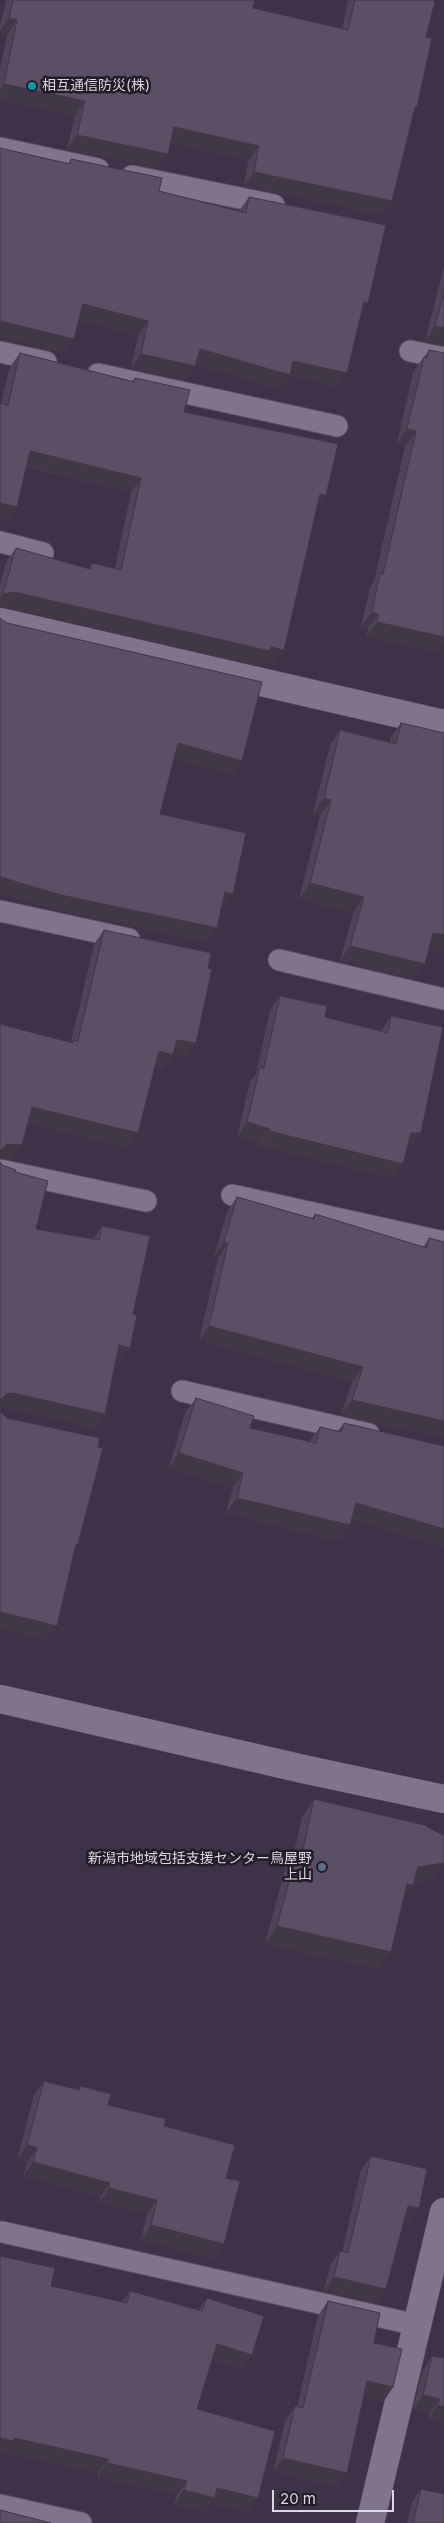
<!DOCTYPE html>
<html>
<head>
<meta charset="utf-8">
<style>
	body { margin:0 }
	#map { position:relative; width:444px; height:2523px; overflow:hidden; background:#3d3247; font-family:Inter,sans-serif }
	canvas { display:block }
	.scale { position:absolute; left:272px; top:2490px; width:122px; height:22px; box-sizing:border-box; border:2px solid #ded7e5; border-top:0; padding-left:6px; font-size:15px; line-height:18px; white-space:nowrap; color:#ded7e5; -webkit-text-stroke:4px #211c26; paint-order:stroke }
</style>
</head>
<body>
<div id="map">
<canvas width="444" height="2523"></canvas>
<div class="scale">20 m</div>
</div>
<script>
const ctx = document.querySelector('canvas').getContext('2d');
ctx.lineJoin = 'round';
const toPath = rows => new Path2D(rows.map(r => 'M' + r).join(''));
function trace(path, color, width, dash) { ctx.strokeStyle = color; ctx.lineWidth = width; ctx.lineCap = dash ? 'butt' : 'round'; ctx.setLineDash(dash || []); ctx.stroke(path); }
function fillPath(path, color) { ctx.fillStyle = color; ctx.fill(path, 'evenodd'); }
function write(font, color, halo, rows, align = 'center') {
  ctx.font = font + ' Inter,"Noto Sans JP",sans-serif'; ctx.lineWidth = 5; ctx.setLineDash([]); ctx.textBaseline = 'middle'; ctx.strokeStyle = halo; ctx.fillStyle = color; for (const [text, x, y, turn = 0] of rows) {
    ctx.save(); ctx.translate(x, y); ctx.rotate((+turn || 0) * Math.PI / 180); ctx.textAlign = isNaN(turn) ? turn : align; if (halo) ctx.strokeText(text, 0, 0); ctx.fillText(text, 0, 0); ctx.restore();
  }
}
const service = toPath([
	[0,148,98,169],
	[132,176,274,205],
	[410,351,444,358],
	[0,352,46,362],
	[98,374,337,426],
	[0,542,43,553],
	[0,911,129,939],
	[279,960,444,999],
	[0,1170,146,1201],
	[232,1195,444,1242],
	[182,1391,369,1434],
	[2,2232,417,2325],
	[0,2505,81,2523]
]);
const minor = toPath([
	[0,622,444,724],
	[0,1699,303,1769,444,1799],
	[370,2523,444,2212]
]);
trace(service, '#584e61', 23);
trace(minor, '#584e61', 29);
trace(service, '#80748d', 21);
trace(minor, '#80748d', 28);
fillPath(toPath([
	[6,0,255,0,253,8,342,29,348,0,433,0,414,112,392,201,382,215,244,186,248,161,170,143,168,154,158,168,67,149,75,116,0,100,0,68,7,35,0,33,0,26],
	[0,148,68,164,71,159,159,191,239,211,249,197,368,303,361,313,337,387,289,376,280,389,196,365,185,380,131,368,138,336,79,320,74,339,64,353,0,337],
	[444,266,444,346,425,341],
	[429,350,438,653,366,637,368,629,361,627,370,588,374,581,405,446,397,444,413,372],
	[20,353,132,381,135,378,184,412,317,508,274,664,263,662,260,666,4,607,0,607,0,584,6,562,16,548,88,569,92,563,115,568,131,492,26,467,7,521,1,403,10,367],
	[401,723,444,953,429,950,414,979,340,961,353,913,299,899,320,816,313,814,330,745,340,730,390,742,390,738],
	[104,930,186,1058,173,1055,163,1069,155,1067,128,1148,28,1123,12,1160,0,1158,71,1042,94,944],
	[280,996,325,1017,381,1031,391,1016,411,1147,407,1147,403,1164,393,1178,259,1146,260,1143,237,1137,250,1081,256,1074,270,1010],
	[0,1162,2,1165,15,1172,36,1229,93,1239,102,1226,133,1314,130,1348,120,1362,116,1361,105,1414,95,1428,3,1408,0,1408],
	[237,1197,312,1218,315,1214,423,1247,429,1238,444,1242,444,1438,341,1415,352,1382,199,1341,218,1258,214,1257,227,1212],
	[196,1398,250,1428,309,1442,320,1427,338,1431,344,1423,444,1547,352,1520,340,1541,226,1513,233,1488,169,1468,185,1413],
	[314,1799,432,1880,413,1883,403,1899,378,1969,265,1944,286,1866,293,1856,302,1817],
	[44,2081,78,2090,81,2086,108,2105,164,2126,226,2178,214,2259,141,2240,147,2214,99,2203,100,2197,23,2176,27,2163,17,2160,34,2095],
	[371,2156,419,2208,409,2223,404,2221,386,2289,376,2303,324,2291,330,2265,340,2251,342,2252,361,2170],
	[51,2286,122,2302,130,2291,198,2310,207,2298,242,2369,212,2360,197,2409,258,2498,248,2513,211,2503,205,2512,174,2505,177,2495,97,2477,98,2473,5,2453,4,2455],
	[328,2301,374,2343,393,2387,383,2402,364,2397,337,2487,273,2472,285,2421,295,2406,297,2407,318,2316],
	[432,2356,444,2358,444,2423,428,2419,430,2413,413,2409,423,2370],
	[421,2489,444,2523,407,2523,412,2502]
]), '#4e4458');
fillPath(toPath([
	[9,18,17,20,7,35,0,33,0,31],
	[4,84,85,101,75,116,0,100,0,90],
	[174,127,259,146,248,161,164,142],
	[77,135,168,154,158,168,67,149],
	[254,172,392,201,382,215,244,186],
	[364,302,368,303,358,317],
	[83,304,148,321,138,336,73,318],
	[0,321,74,339,64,353,0,337],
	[435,326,444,328,444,346,425,341],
	[200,349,293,361,347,373,337,387,289,376,280,389,190,363],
	[141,354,195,366,185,380,131,368],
	[407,429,416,431,405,446,397,444],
	[30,451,141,478,131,492,20,465],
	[320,494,326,495,316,510],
	[0,503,17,507,7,521,0,519],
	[14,592,271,647,284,650,274,664,263,662,260,666,4,607,0,607,0,598,3,594],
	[372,612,378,614,368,629,361,627],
	[377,622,444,637,444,644,438,653,366,637],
	[178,743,242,761,232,775,168,758],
	[324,798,331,800,320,816,313,814],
	[0,877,217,928,207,943,51,909,0,894],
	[310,883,364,897,353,913,299,899],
	[225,892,233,894,223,908,215,907],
	[433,933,444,935,444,953,422,948],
	[350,946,425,964,414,979,340,961],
	[177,1040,196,1043,186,1058,173,1055,163,1069,149,1066,159,1051],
	[32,1107,138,1133,128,1148,22,1122],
	[247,1122,270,1129,260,1143,237,1137],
	[269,1131,403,1164,393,1178,259,1146],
	[411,1133,421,1133,411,1147,401,1147],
	[7,1144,22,1145,12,1160,0,1158,0,1151],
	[224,1242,228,1243,218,1258,214,1257],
	[209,1326,363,1367,352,1382,199,1341],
	[119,1345,130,1348,120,1362,109,1360],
	[13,1393,105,1414,95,1428,3,1408,0,1408,0,1400,6,1394],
	[352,1400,444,1421,444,1438,341,1415],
	[179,1453,243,1473,233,1488,169,1468],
	[237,1498,350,1525,340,1541,226,1513],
	[356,1503,444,1529,444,1547,345,1518],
	[0,1612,57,1626,47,1640,0,1629],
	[444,1863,432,1880,408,1884,413,1885,400,1903,394,1902,418,1867],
	[277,1926,391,1952,378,1969,265,1944],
	[27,2145,37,2148,27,2163,17,2160],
	[33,2162,110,2183,100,2197,23,2176],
	[109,2188,157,2200,147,2214,99,2203],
	[408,2206,419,2208,409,2223,398,2220],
	[151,2225,224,2244,214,2259,141,2240],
	[334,2277,386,2289,376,2303,324,2291],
	[217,2344,252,2355,242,2369,207,2358],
	[367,2381,393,2387,383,2402,357,2396],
	[423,2395,440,2399,430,2413,413,2409],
	[438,2405,444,2407,444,2423,428,2419],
	[0,2438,14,2438,108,2459,98,2473,5,2453,4,2455,0,2455],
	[283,2458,347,2473,337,2487,273,2472],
	[107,2463,187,2481,177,2495,97,2477],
	[217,2488,258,2498,248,2513,211,2503,205,2512,174,2505,184,2490]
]), '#403747');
const building = toPath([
	[13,0,255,0,253,8,348,30,355,0,433,0,435,1,426,37,432,38,417,107,415,107,392,201,254,172,259,146,174,127,168,154,77,135,85,101,4,84,17,20,9,18,13,0],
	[0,148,70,164,71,159,162,178,159,191,246,213,249,197,386,225,368,303,364,302,347,373,293,361,290,375,200,349,195,366,141,354,148,321,83,304,74,339,0,321,0,148],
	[444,292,444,328,435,326,444,292],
	[429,350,444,353,444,637,377,622,378,614,372,612,380,573,383,574,416,431,407,429,424,357,427,358,429,350],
	[20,353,134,382,135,378,190,390,184,412,338,444,326,495,320,494,284,650,271,647,270,651,14,592,3,594,16,548,90,569,92,563,121,570,141,478,30,451,17,507,0,503,0,403,8,405,20,353],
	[0,618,7,623,262,682,242,761,178,743,160,814,246,833,233,894,225,892,217,928,61,895,0,877,0,618],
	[401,723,444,733,444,935,433,933,425,964,350,946,364,897,310,883,331,800,324,798,340,730,396,744,401,723],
	[104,930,211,953,208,968,212,969,196,1043,177,1040,173,1055,159,1051,138,1133,32,1107,22,1145,7,1144,0,1151,0,1024,73,1043,73,1040,78,1041,104,930],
	[280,996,327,1006,325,1017,388,1033,391,1016,443,1027,421,1133,411,1133,403,1164,269,1131,270,1129,247,1122,260,1067,264,1068,280,996],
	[0,1162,2,1165,16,1170,15,1172,48,1181,36,1229,99,1240,102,1226,150,1236,133,1314,137,1315,130,1348,119,1345,105,1414,13,1393,6,1394,0,1400,0,1162],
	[237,1197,314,1219,315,1214,427,1248,429,1238,444,1242,444,1421,352,1400,363,1367,209,1326,228,1243,224,1242,237,1197],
	[196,1398,254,1416,250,1428,316,1443,320,1427,341,1432,344,1423,444,1446,444,1529,356,1503,350,1525,237,1498,243,1473,179,1453,196,1398],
	[0,1411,7,1418,100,1438,98,1447,103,1448,78,1544,76,1544,57,1626,0,1612,0,1411],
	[314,1799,424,1825,443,1835,444,1836,444,1863,418,1867,413,1885,407,1884,391,1952,277,1926,298,1848,303,1850,314,1799],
	[44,2081,79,2090,81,2086,111,2094,108,2105,166,2119,164,2126,235,2145,226,2178,240,2181,224,2244,151,2225,157,2200,109,2188,110,2183,33,2162,37,2148,27,2145,44,2081],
	[371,2156,427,2169,419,2208,408,2206,386,2289,334,2277,340,2251,348,2253,371,2156],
	[0,2256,55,2268,51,2286,127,2303,130,2291,202,2311,207,2298,264,2316,252,2355,217,2344,197,2409,275,2431,258,2498,217,2488,215,2498,184,2490,187,2481,107,2463,108,2459,14,2438,13,2441,0,2438,0,2256],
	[328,2301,380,2313,374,2343,402,2349,393,2387,367,2381,347,2473,283,2458,295,2406,303,2408,328,2301],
	[432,2356,444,2358,444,2407,438,2405,440,2399,423,2395,432,2356],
	[421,2489,444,2494,444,2523,413,2523,421,2489],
	[0,2510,51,2523,0,2523,0,2510]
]);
fillPath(building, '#5b4f66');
trace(building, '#403747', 1);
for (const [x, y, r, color] of [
	[32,86,5,"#0f9aa8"],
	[322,1867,5,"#5c6f8a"]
]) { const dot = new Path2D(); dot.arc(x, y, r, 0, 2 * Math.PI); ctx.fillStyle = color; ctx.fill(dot); trace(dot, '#211c26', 2); }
write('14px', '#ded7e5', '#211c26', [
	["相互通信防災(株)",42,86],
	["新潟市地域包括支援センター鳥屋野",312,1859,"right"],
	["上山",312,1875,"right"]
], 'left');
</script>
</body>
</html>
